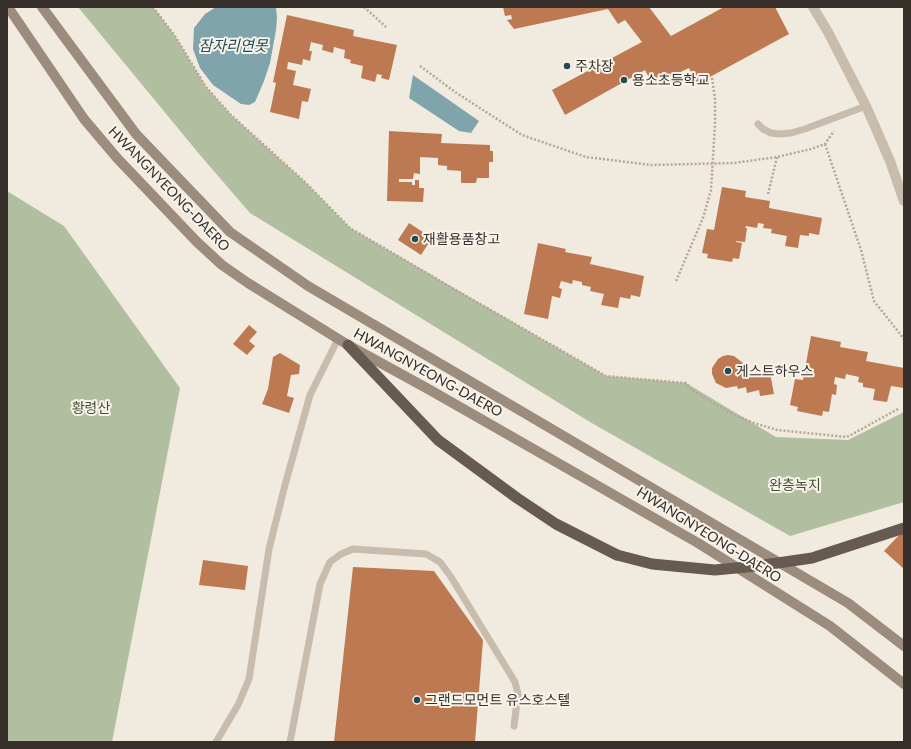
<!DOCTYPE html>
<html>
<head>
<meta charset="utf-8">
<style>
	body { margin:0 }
	#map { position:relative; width:911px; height:749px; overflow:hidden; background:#f1ebdf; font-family:Lato,sans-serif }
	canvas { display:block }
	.frame { position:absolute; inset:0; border:8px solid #37302a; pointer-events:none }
</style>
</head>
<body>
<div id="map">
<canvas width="911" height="749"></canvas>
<div class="frame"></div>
</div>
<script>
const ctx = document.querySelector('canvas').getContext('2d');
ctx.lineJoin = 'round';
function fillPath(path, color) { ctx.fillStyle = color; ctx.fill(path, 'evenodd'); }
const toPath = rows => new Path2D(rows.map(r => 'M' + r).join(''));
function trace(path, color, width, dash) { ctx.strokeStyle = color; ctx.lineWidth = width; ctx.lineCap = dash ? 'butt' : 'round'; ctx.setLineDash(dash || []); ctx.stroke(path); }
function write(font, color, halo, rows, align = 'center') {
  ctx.font = font + ' Lato,"Noto Sans KR",sans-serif'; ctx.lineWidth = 4; ctx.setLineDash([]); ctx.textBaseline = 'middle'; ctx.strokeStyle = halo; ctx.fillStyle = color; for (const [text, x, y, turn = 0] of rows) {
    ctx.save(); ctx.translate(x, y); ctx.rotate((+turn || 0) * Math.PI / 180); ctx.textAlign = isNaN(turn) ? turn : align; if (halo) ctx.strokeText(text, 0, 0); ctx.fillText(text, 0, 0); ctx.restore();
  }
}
fillPath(toPath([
	[78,7,153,7,175,36,206,87,231,115,305,182,350,228,606,376,686,383,776,437,848,440,904,412,904,502,790,536,590,422,250,213,200,155],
	[7,191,64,226,180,388,112,742,7,742]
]), '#b1bfa0');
fillPath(toPath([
	[216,7,276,7,277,18,276,30,270,63,264,81,255,102,249,105,241,104,213,85,200,68,193,49,194,28,205,14],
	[413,75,479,121,471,133,459,131,409,98]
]), '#80a4ab');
fillPath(toPath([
	[503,7,649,7,671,36,724,7,775,7,789,34,697,84,689,68,653,85,645,70,565,115,552,90,642,42,625,20,618,24,608,9,514,29,507,20,512,19,511,15,505,16],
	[287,15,354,30,353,36,397,45,389,80,381,78,382,75,377,74,375,82,361,78,363,66,350,63,351,60,344,58,345,50,334,47,333,53,322,50,323,45,311,42,309,51,312,51,310,61,303,59,302,65,288,62,287,69,296,71,293,85,311,89,308,102,302,101,299,119,270,112,276,83,273,82],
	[389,131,442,134,441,143,490,145,490,151,493,151,493,162,489,162,489,178,477,178,476,183,461,183,461,171,447,170,447,166,438,165,438,158,420,157,420,174,414,173,413,179,399,179,399,182,412,182,412,185,415,185,415,180,419,180,419,188,424,188,423,202,387,201],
	[722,187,746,191,745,197,770,201,769,208,822,218,819,235,809,233,809,236,800,235,798,248,785,246,787,236,771,233,772,229,763,228,764,224,758,223,757,228,746,226,745,228,747,228,745,242,736,241,736,242,742,243,739,259,733,258,732,262,707,258,708,254,702,253,707,229,714,230],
	[409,223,432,238,421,255,398,240],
	[538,243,566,249,565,252,592,257,590,264,644,276,640,297,631,295,630,299,620,297,618,308,601,305,604,294,590,291,591,287,582,285,582,282,573,280,572,284,561,281,559,288,562,289,560,298,552,296,548,319,524,314],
	[249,325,257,332,249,341,255,346,247,355,233,344],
	[811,336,841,342,840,347,868,352,866,361,904,368,904,388,891,386,887,402,873,400,875,389,863,387,863,383,858,382,859,377,846,374,845,379,835,377,834,384,837,385,836,395,832,394,829,412,823,411,822,416,797,411,798,407,790,405,795,379,803,380],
	[280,353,300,365,299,374,291,375,287,396,294,398,289,413,262,404,268,389,273,357],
	[728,355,734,356,743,363,745,368,744,378,770,373,774,394,760,396,759,390,747,393,746,387,738,389,737,386,726,388,716,383,712,374,712,368,718,359,723,356],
	[902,532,904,533,904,569,884,551],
	[203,560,248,566,245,590,199,585],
	[353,567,434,571,483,640,475,742,334,742]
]), '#bc7952');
trace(toPath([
	[153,7,175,36,206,87,231,115,305,182,350,228,454,289,606,376,686,383,692,390,730,413,754,423,777,430,847,437,898,409],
	[364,7,386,27],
	[420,66,455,92,522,135,586,157,651,165,734,163,777,157,811,149,825,144,834,131],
	[825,144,861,250,874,301,904,339],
	[768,194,777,157],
	[676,281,703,218,711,190,715,125,715,99,712,78]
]), '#b4a696', 2.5, [2, 2]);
trace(toPath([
	[758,124,763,129,771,133,781,134,791,133,805,129,866,106],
	[216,742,238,705,249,679,269,549,285,485,310,395,338,339],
	[290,742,320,584,330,562,341,554,353,549,426,554,440,562,451,577,515,682,518,694,514,726]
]), '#c8bcac', 7);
trace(toPath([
	[813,7,828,32,866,106,890,161,904,201]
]), '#c8bcac', 10);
trace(toPath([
	[8,7,84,119,117,158,197,242,222,265,248,283,348,345,430,390,698,543,830,626,904,684],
	[42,7,136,134,230,232,308,286,848,603,904,646]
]), '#9c8c7d', 10);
trace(toPath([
	[348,345,438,440,517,498,556,524,617,555]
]), '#675a50', 11);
trace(toPath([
	[617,555,652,564,715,570,757,566,812,558,904,528]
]), '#675a50', 11);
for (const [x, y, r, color] of [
	[567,66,4,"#234b55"],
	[624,80,4,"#234b55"],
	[415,239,4,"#234b55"],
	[728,371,4,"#234b55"],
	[417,700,4,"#234b55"]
]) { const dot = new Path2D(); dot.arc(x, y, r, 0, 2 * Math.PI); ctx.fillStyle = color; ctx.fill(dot); trace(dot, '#f9f4eb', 1.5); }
write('14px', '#37302a', '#f9f4eb', [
	["주차장",575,66],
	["용소초등학교",632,80],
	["재활용품창고",423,239],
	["게스트하우스",736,371],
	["그랜드모먼트 유스호스텔",425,700]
], 'left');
write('14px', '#37302a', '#f9f4eb', [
	["HWANGNYEONG-DAERO",169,189,46],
	["HWANGNYEONG-DAERO",428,373,29],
	["HWANGNYEONG-DAERO",709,535,32]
]);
write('14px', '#425330', '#f9f4eb', [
	["황령산",91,408],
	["완층녹지",795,485]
]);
write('italic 15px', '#234b55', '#f9f4eb', [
	["잠자리연못",233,46]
]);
</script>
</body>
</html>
